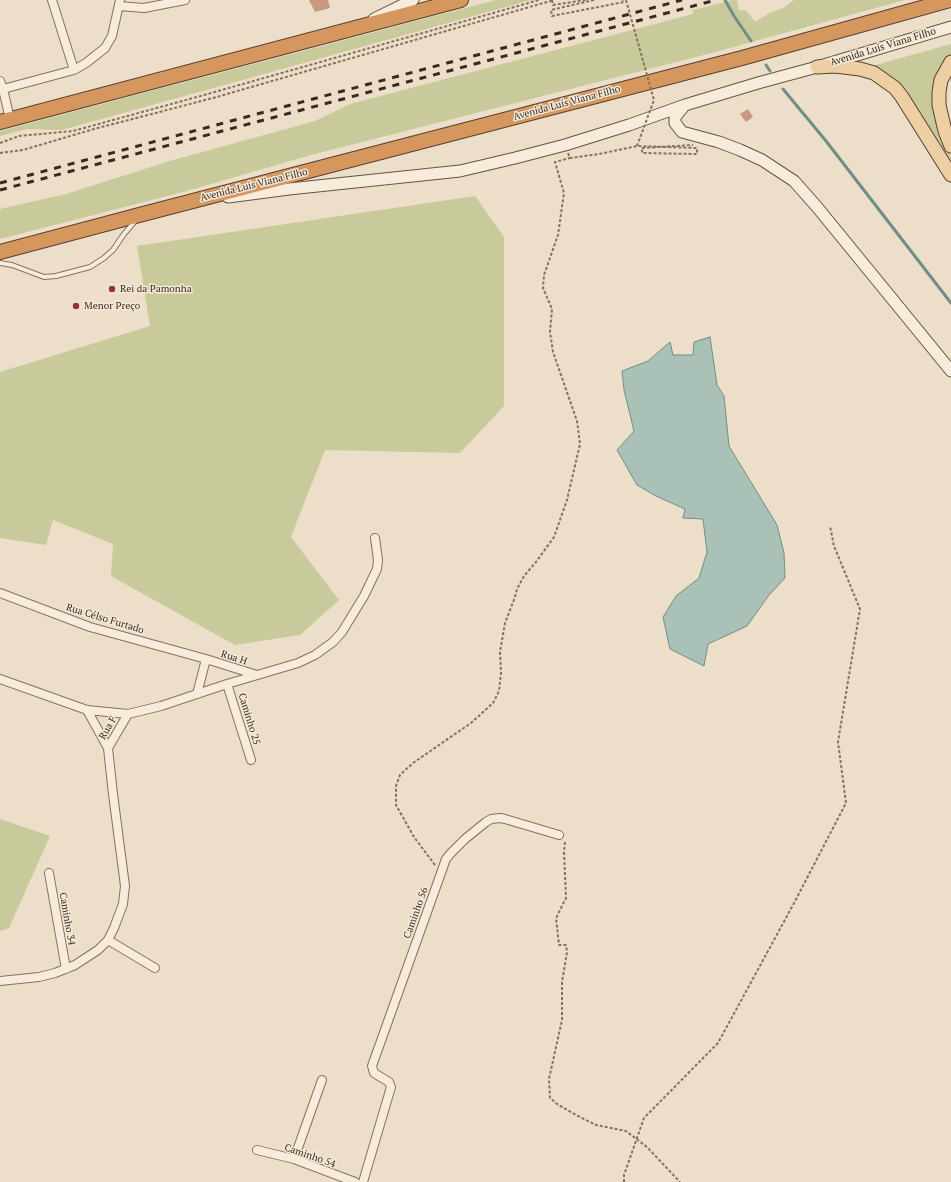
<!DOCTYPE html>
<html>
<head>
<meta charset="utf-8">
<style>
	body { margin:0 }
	canvas { display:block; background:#ecdec8 }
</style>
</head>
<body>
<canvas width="951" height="1182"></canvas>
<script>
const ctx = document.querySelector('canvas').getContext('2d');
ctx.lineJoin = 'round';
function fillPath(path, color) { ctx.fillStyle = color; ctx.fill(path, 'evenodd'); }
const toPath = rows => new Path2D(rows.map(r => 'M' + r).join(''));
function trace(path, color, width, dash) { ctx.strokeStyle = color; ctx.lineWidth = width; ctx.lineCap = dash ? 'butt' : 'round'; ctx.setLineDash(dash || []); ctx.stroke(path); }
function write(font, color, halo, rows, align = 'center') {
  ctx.font = font + ' "PT Serif",serif'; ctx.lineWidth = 3; ctx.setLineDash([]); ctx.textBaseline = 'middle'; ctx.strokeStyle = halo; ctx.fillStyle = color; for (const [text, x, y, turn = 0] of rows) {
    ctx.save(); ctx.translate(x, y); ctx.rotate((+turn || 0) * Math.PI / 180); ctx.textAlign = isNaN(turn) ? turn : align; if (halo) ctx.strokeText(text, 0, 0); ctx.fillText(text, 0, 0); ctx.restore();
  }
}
fillPath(toPath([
	[496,0,531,0,62,130,27,129,0,136,0,131],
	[733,0,737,0,739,10,746,10,755,22,768,14,785,7,794,0,905,0,708,54,311,155,187,191,0,239,0,209,66,194,173,160,315,121,350,104,693,14,693,10],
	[951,44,951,56,937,74,947,149,951,156,951,165,909,96,872,66],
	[475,196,504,237,504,406,460,453,325,450,291,537,339,600,300,635,235,645,111,576,113,544,53,520,46,545,0,538,0,372,150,326,137,246],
	[0,819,50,836,9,928,0,931]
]), '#c9ca9c');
const water = toPath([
	[710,337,717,385,724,396,729,446,777,525,784,553,785,578,769,595,747,626,708,644,704,666,670,649,663,617,676,596,699,578,707,552,703,519,683,518,685,509,656,496,637,485,617,450,634,431,624,390,622,371,648,361,670,342,673,355,693,355,694,342,710,337]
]);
fillPath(water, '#a9c1b7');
trace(water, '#708f84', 1);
trace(toPath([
	[725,0,734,16,751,41],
	[766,65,770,71],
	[783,89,826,141,951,303]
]), '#708f84', 3);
fillPath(toPath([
	[309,0,328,0,330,8,315,12],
	[748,109,753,117,746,122,740,114]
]), '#c89880');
const lane = toPath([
	[0,263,12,265,44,277,56,276,90,267,104,258,113,250,124,234,136,220]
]);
const street = toPath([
	[52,0,74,70],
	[119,6,144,8,185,0],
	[0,81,3,89,10,119],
	[3,89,74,70,86,63,105,48,112,36,120,0],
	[0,593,90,627,206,659,257,675],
	[0,679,87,710,128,714,161,706,227,684,298,663,315,655,333,642,342,632,364,596,377,569,378,560,375,538],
	[227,684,251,760],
	[197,694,206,659],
	[87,710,108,748],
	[49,873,66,969],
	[108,940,155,968],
	[0,981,39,977,55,973,75,965,98,950,108,940,114,928,123,904,125,886,113,794,108,748,128,714],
	[257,1150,294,1159,355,1182],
	[294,1159,322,1080],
	[363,1182,391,1087,389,1082,374,1073,372,1066,446,859,451,853,465,839,486,822,491,819,500,818,505,819,559,835]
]);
const secondary = toPath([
	[374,19,413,0],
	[684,106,675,117,675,123,682,132,719,142,740,150,762,160,794,181,817,207,951,371],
	[228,197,289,189,460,171,515,158,565,145,629,125,685,105,758,83,817,67,951,27]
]);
const primary = toPath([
	[951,62,941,80,939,92,939,105,945,131,951,146],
	[817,67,835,66,860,69,874,73,895,88,902,97,951,175]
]);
const highway = toPath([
	[0,122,461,0],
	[0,252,143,214,742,58,950,0]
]);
trace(lane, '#87705e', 6);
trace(street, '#87705e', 10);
trace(secondary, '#695241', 13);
trace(primary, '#563f32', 15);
trace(highway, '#563f32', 16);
trace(toPath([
	[552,0,553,5,586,0],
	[594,0,551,10,552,16,624,2,623,0],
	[0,143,19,136,73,131,204,95,539,0],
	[0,153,23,150,94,129,213,98,554,0],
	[568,153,570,158,599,154,637,146,697,148,697,154,642,153,642,148],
	[565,842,564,852,566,898,556,918,559,945,566,945,567,952,562,982,562,1020,549,1079,550,1098,557,1104,576,1115,596,1125,626,1131,647,1147,680,1182],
	[435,865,414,837,396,805,396,786,400,775,413,763,471,723,493,703,499,691,501,673,500,652,505,623,515,597,517,589,524,576,536,562,554,537,567,500,580,444,577,421,553,352,550,332,552,309,543,288,544,275,558,235,564,193,555,162,570,158],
	[624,1182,624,1175,644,1118,718,1043,793,905,846,803,838,742,860,609,834,546,830,526]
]), '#87705e', 2, [3, 2]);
trace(lane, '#f7ecdb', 4);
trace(street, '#f7ecdb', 8);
trace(secondary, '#f7ecdb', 11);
trace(primary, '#edcfa3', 13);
trace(highway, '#d6975f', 14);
trace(toPath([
	[0,183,682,0],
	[0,190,716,0]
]), '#392a21', 3, [7, 7]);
trace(toPath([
	[626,0,654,100,637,146],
	[642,148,693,145]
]), '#87705e', 2, [3, 2]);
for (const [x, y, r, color] of [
	[112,289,4,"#93313b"],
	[76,306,4,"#93313b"]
]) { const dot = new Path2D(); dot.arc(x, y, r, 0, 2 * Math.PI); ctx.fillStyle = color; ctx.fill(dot); trace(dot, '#f4e9d7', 1.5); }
write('10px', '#392a21', '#f4e9d7', [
	["Avenida Luís Viana Filho",883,47,-17],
	["Avenida Luís Viana Filho",567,103,-15],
	["Avenida Luís Viana Filho",254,185,-14],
	["Rua Célso Furtado",105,619,17],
	["Rua H",234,658,18],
	["Caminho 25",249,719,73],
	["Rua F",108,728,-60],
	["Caminho 56",416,913,-70],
	["Caminho 34",67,919,80],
	["Caminho 54",310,1156,19]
]);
write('10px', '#392a21', '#f4e9d7', [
	["Rei da Pamonha",120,289],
	["Menor Preço",84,306]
], 'left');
</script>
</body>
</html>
